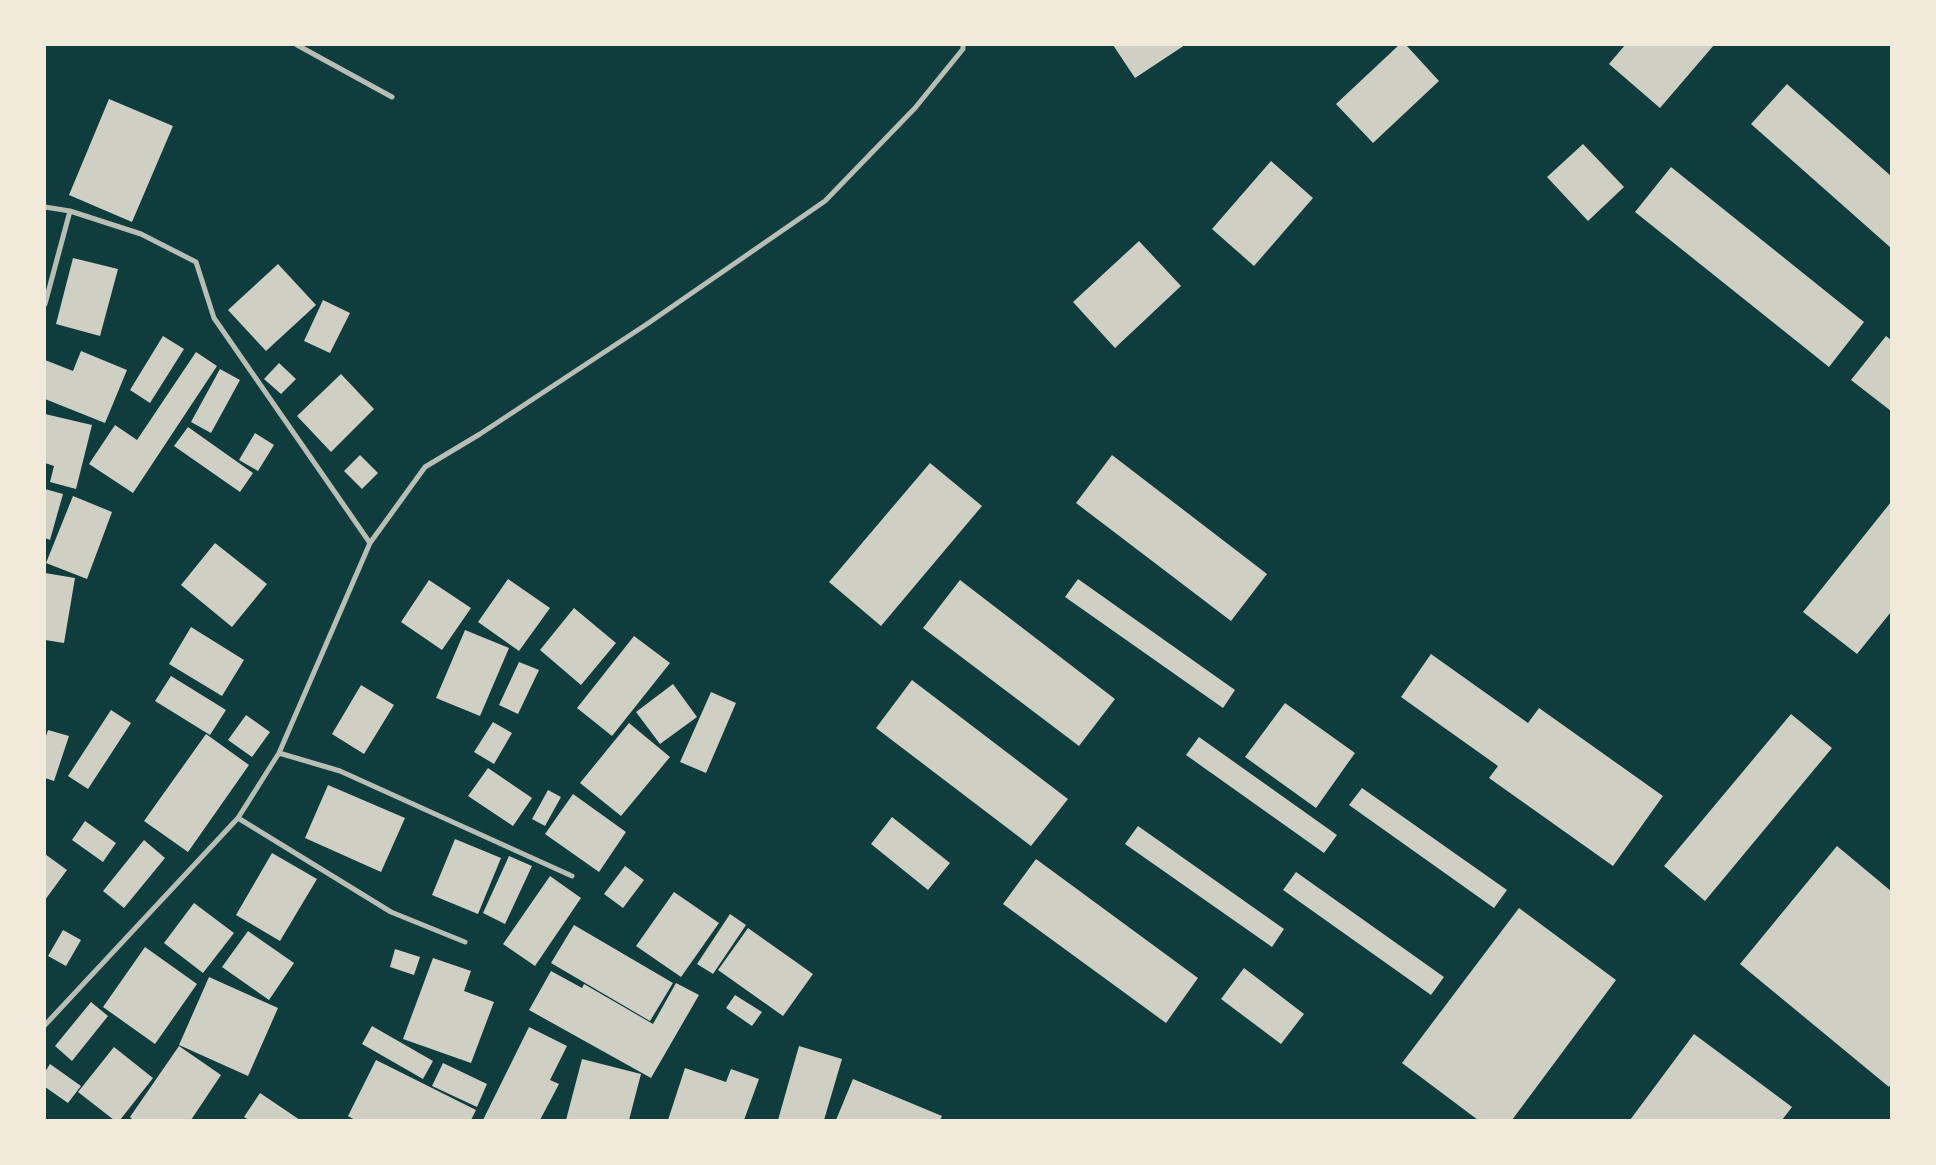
<!DOCTYPE html>
<html>
<head>
<meta charset="utf-8">
<style>
	body { margin:0 }
	#map { position:relative; width:1936px; height:1165px; overflow:hidden; background:#0f3d3e; font-family:Cabin,sans-serif }
	canvas { display:block }
	.frame { position:absolute; inset:0; border:46px solid #f1e9da; pointer-events:none }
</style>
</head>
<body>
<div id="map">
<canvas width="1936" height="1165"></canvas>
<div class="frame"></div>
</div>
<script>
const ctx = document.querySelector('canvas').getContext('2d');
ctx.lineJoin = 'round';
function fillPath(path, color) { ctx.fillStyle = color; ctx.fill(path, 'evenodd'); }
const toPath = rows => new Path2D(rows.map(r => 'M' + r).join(''));
function trace(path, color, width, dash) { ctx.strokeStyle = color; ctx.lineWidth = width; ctx.lineCap = dash ? 'butt' : 'round'; ctx.setLineDash(dash || []); ctx.stroke(path); }
fillPath(toPath([
	[1113,45,1185,45,1135,78],
	[1399,45,1406,45,1439,81,1373,143,1336,104],
	[1625,45,1714,45,1660,108,1609,64],
	[1787,84,1891,176,1891,248,1751,124],
	[109,99,173,126,132,222,69,195],
	[1583,144,1624,187,1588,221,1547,177],
	[1271,161,1313,198,1254,266,1212,229],
	[1671,167,1864,322,1829,367,1635,212],
	[1139,241,1181,286,1115,348,1073,302],
	[73,258,118,269,100,336,56,324],
	[278,264,316,305,266,351,228,310],
	[323,300,350,313,330,353,304,341],
	[163,336,184,349,150,403,130,390],
	[1886,336,1891,340,1891,411,1851,380],
	[81,351,127,370,105,423,45,399,45,360,73,371],
	[196,352,217,366,133,493,89,464,115,425,137,440],
	[279,363,296,379,281,394,264,379],
	[220,369,240,380,211,433,191,422],
	[341,374,374,409,331,452,297,416],
	[45,414,92,425,76,489,50,482,54,466,45,463],
	[188,427,253,473,240,492,174,446],
	[255,433,274,445,258,471,239,460],
	[360,455,378,473,362,489,344,471],
	[1112,455,1267,574,1231,621,1076,503],
	[930,463,982,506,881,626,829,582],
	[45,489,63,494,50,540,45,538],
	[73,496,112,512,87,579,46,563],
	[1891,502,1891,612,1857,654,1803,612],
	[215,543,267,584,232,627,181,585],
	[45,573,75,578,64,643,45,640],
	[508,579,550,608,519,651,478,622],
	[1078,579,1235,690,1223,708,1065,597],
	[429,580,471,608,442,650,401,622],
	[960,580,1115,699,1079,746,923,628],
	[574,608,616,643,581,685,540,650],
	[191,627,244,660,222,696,169,664],
	[465,630,509,648,480,716,436,698],
	[634,636,670,663,612,736,577,708],
	[1431,654,1528,723,1539,708,1663,796,1613,866,1489,778,1498,766,1401,697],
	[519,662,539,670,518,714,499,705],
	[171,676,226,710,210,735,155,701],
	[912,680,1068,799,1031,846,876,728],
	[673,684,697,717,660,744,636,712],
	[361,685,394,705,364,754,332,734],
	[711,692,736,703,706,773,680,762],
	[1285,703,1355,753,1316,808,1245,757],
	[111,710,131,723,88,789,68,776],
	[1791,714,1832,748,1705,901,1664,866],
	[246,715,270,732,252,757,228,740],
	[493,722,512,733,494,764,474,752],
	[629,723,670,757,621,816,580,783],
	[48,730,69,736,54,781,45,778,45,739],
	[206,734,249,765,188,852,144,821],
	[1199,737,1337,835,1324,853,1186,755],
	[488,768,532,798,513,826,468,796],
	[328,785,405,818,381,872,305,838],
	[1362,788,1507,890,1494,908,1349,805],
	[548,790,561,797,545,826,532,819],
	[573,794,626,832,599,872,545,834],
	[892,817,950,863,928,890,871,844],
	[85,821,116,843,103,862,72,840],
	[1138,826,1284,929,1272,947,1125,844],
	[455,839,501,858,478,914,432,895],
	[144,840,165,858,124,908,103,891],
	[1837,846,1891,891,1891,1084,1889,1087,1740,964],
	[272,853,317,879,280,941,236,915],
	[45,854,67,870,45,900],
	[509,856,532,866,505,924,483,913],
	[1036,859,1198,978,1166,1023,1003,904],
	[625,866,644,880,623,908,604,894],
	[1296,872,1444,977,1431,995,1283,890],
	[550,876,581,898,535,966,503,944],
	[674,892,719,923,681,977,636,946],
	[194,903,234,933,203,973,164,943],
	[1519,908,1616,980,1512,1120,1478,1120,1402,1063],
	[730,914,746,925,713,974,697,964],
	[574,925,673,983,650,1021,551,963],
	[748,928,813,974,783,1016,718,970],
	[63,930,81,940,66,966,48,956],
	[248,931,294,963,269,1000,222,967],
	[145,947,197,984,155,1044,103,1007],
	[395,949,420,957,414,975,390,967],
	[433,958,471,971,464,991,494,1002,471,1063,403,1039],
	[1244,968,1304,1014,1281,1044,1221,999],
	[551,971,582,988,584,984,653,1024,676,983,699,995,651,1078,529,1010],
	[209,977,278,1008,248,1076,179,1045],
	[735,995,762,1012,752,1026,726,1008],
	[91,1002,108,1016,72,1061,55,1046],
	[372,1026,433,1061,423,1079,362,1044],
	[529,1027,567,1046,550,1080,559,1084,540,1120,483,1120],
	[1694,1034,1792,1107,1782,1120,1630,1120],
	[179,1046,221,1075,191,1120,133,1120,130,1117],
	[799,1046,842,1059,824,1120,778,1120],
	[114,1047,153,1078,120,1120,114,1120,78,1092],
	[582,1059,641,1074,629,1120,566,1120],
	[376,1060,476,1110,471,1120,355,1120,348,1116],
	[443,1063,487,1084,477,1107,432,1086],
	[50,1064,81,1086,68,1103,45,1087,45,1072],
	[685,1068,726,1082,731,1069,759,1079,744,1120,668,1120],
	[853,1079,942,1116,940,1120,836,1120],
	[260,1093,300,1120,249,1120,244,1117]
]), '#cfcfc3');
trace(toPath([
	[297,45,392,97],
	[45,207,70,211,141,234,196,262,214,318,370,543],
	[45,304,70,211],
	[279,753,340,771,572,876],
	[238,818,391,912,465,942],
	[45,1025,238,818,279,753,370,543,425,467,480,434,647,324,825,201,915,108,963,49,963,45]
]), '#b8beb3', 5);
</script>
</body>
</html>
